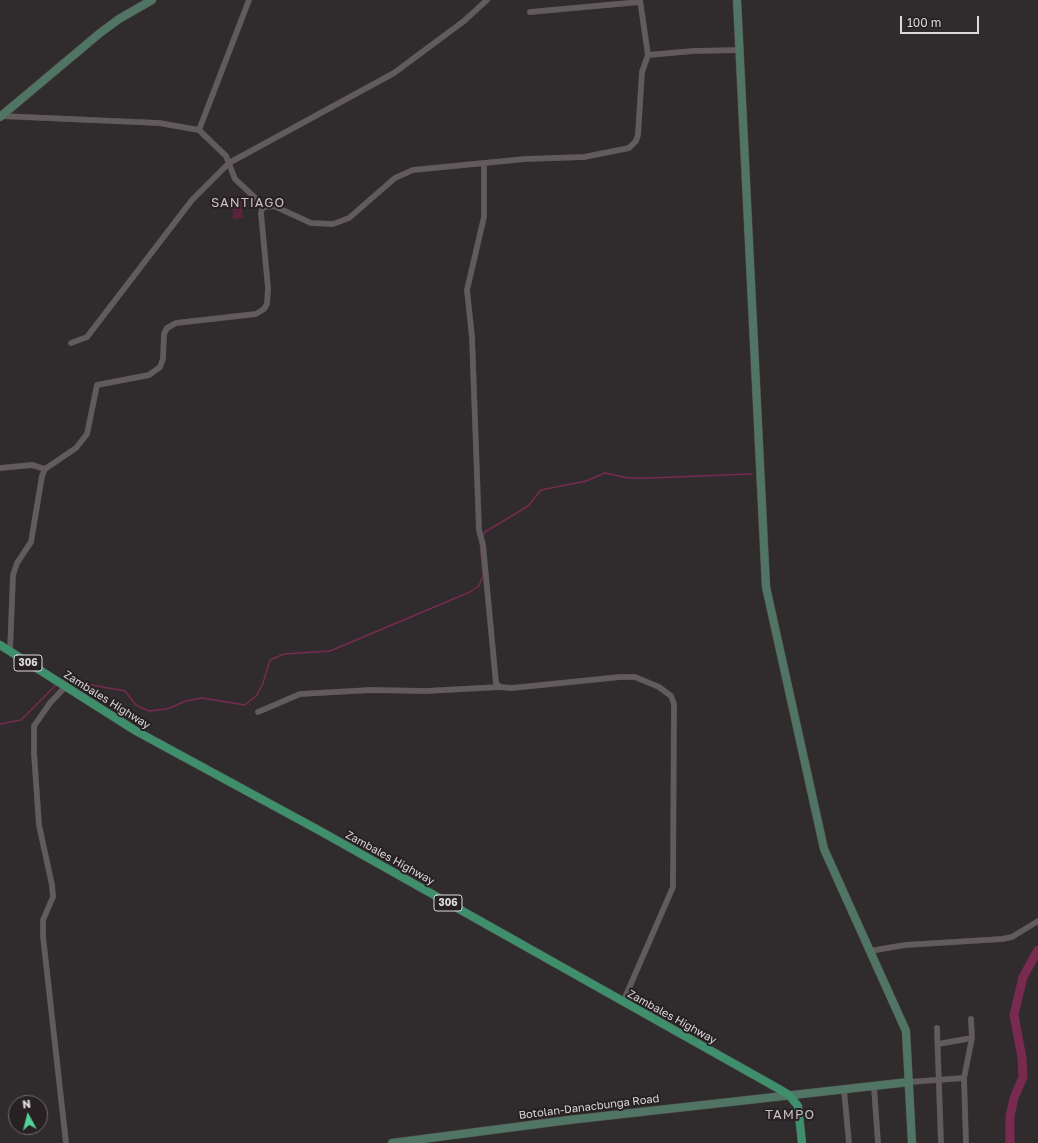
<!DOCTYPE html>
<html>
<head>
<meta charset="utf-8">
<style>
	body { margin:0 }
	#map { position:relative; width:1038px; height:1143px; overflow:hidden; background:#302b2d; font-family:"Golos Text",sans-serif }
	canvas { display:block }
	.north { position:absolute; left:8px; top:1095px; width:40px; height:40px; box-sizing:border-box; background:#272123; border:1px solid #706b6c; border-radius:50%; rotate:353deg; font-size:11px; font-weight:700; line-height:16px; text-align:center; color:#ddd9da }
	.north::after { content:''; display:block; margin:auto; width:14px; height:18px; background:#52d397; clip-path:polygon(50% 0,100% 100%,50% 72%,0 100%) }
	.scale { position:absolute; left:900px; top:16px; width:79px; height:18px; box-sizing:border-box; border:2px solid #ddd9da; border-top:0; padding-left:5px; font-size:12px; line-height:14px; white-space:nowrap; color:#ddd9da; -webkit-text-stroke:3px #272123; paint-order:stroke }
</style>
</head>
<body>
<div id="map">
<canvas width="1038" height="1143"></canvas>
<div class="north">N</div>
<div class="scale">100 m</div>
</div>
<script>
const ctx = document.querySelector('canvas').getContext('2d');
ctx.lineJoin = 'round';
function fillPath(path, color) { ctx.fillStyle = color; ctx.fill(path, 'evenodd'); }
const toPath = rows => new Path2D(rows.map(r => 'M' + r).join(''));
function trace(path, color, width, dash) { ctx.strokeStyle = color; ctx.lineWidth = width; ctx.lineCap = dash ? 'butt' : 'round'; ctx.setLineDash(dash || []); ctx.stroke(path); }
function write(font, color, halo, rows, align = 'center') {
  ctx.font = font + ' "Golos Text",sans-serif'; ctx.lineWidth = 4; ctx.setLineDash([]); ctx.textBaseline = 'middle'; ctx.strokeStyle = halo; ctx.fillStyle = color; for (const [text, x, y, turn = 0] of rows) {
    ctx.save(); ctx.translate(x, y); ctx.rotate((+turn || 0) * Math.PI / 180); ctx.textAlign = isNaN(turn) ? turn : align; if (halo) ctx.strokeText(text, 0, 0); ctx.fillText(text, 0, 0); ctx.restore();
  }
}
fillPath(toPath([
	[241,196,243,218,233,219,232,197]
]), '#58253d');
trace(toPath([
	[483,536,485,532,528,506,541,490,586,481,605,473,628,478,649,478,752,474],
	[63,680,125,691,136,705,149,711,167,709,186,701,202,698,245,705,257,695,263,683,270,660,284,654,330,651,470,592,479,586,483,575,480,541],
	[0,724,21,720,56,685]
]), '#782a50', 1.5);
trace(toPath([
	[1010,1143,1010,1116,1014,1098,1023,1077,1022,1058,1014,1015,1023,977,1038,950]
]), '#782a50', 9);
const street = toPath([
	[530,12,640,2],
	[648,55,693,51,740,50],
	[1,116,159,123,199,130,226,156,235,179,265,207],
	[199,130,249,0],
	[484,163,484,217,467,290,472,337,479,530,483,545,496,683,500,687,512,688,620,677,635,677,659,687,671,696,674,704,673,887,623,1002],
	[71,343,87,337,192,200,229,163,394,73,464,21,487,0],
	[0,468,32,465,45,469],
	[10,652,13,575,17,563,31,542,42,476,45,469,76,448,87,434,97,385,149,375,160,367,163,359,164,334,167,328,176,323,256,314,264,309,267,304,268,288,261,213,262,209,265,207,274,206,311,223,333,224,349,218,395,178,413,170,525,159,584,157,629,148,636,141,638,135,642,72,648,55,640,0],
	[65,687,50,703,34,726,34,753,39,825,52,885,53,897,43,920,43,936,66,1143],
	[258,712,300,694,371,690,426,691,500,687],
	[870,951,905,945,1002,939,1012,937,1038,921],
	[937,1028,941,1143],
	[938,1044,972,1038],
	[909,1082,964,1078],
	[874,1087,878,1143],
	[844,1090,849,1143],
	[966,1143,964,1078,972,1038,971,1019]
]);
const secondary = toPath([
	[737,0,766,587,824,849,906,1031,912,1143],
	[0,117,100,33,119,19,152,0],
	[392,1143,569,1120,909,1082]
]);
const primary = toPath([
	[0,645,136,731,322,832,779,1089,789,1095,798,1106,802,1143]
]);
trace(street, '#4b4648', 6);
trace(secondary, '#4b4648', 9);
trace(primary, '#4b4648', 9);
trace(street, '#615b5d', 5.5);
trace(secondary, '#507565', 8);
trace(primary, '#3f8f6d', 8);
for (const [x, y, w] of [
	[28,663,28],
	[448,903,28]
]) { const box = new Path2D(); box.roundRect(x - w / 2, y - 8, w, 16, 3); ctx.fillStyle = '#272123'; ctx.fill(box); trace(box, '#ddd9da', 1); }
write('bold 10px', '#ddd9da', null, [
	["306",28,663],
	["306",448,903]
]);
write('11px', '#ddd9da', '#272123', [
	["Zambales Highway",107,700,32],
	["Zambales Highway",390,858,29],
	["Zambales Highway",672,1017,29],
	["Botolan-Danacbunga Road",589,1107,-7]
]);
ctx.letterSpacing = '1px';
write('13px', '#c6bec1', '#272123', [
	["SANTIAGO",248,203],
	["TAMPO",790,1115]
]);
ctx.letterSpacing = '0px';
</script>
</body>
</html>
